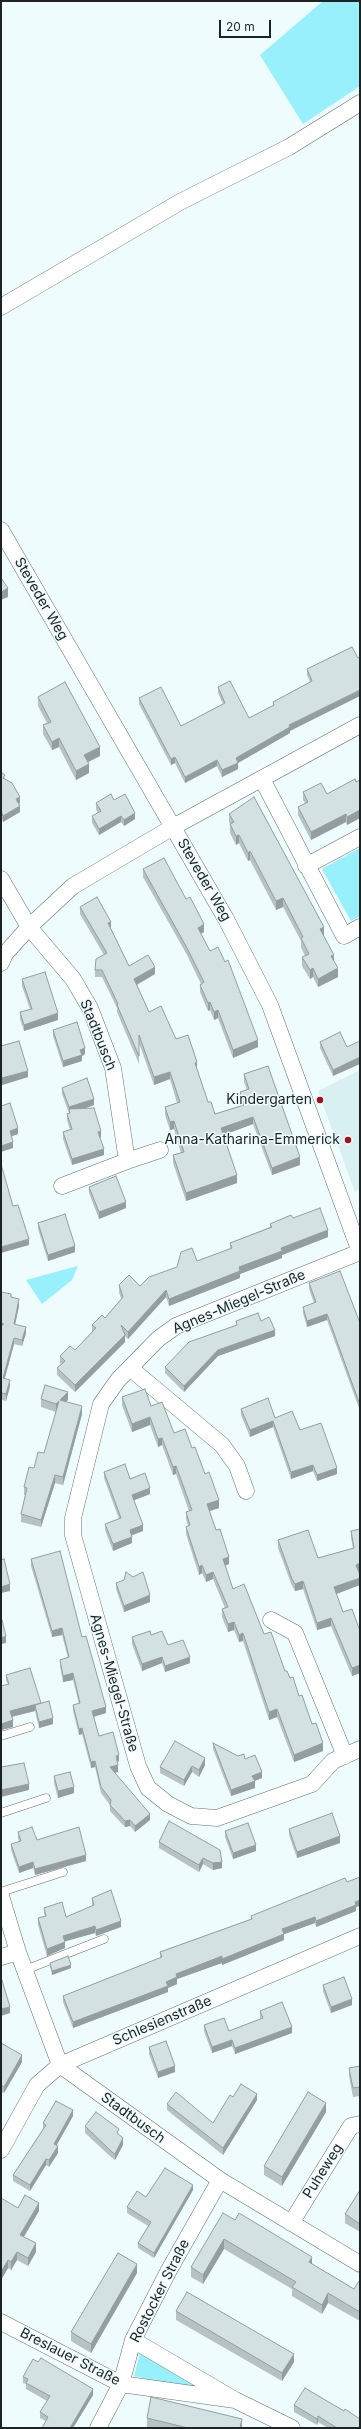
<!DOCTYPE html>
<html>
<head>
<meta charset="utf-8">
<style>
	body { margin:0 }
	#map { position:relative; width:361px; height:2429px; overflow:hidden; background:#effcfe; font-family:Inter,sans-serif }
	canvas { display:block }
	.frame { position:absolute; inset:0; border:2px solid #1d2222; pointer-events:none }
	.scale { position:absolute; left:219px; top:20px; width:52px; height:18px; box-sizing:border-box; border:2px solid #1d2222; border-top:0; padding-left:5px; font-size:12px; line-height:14px; white-space:nowrap; color:#1d2222; -webkit-text-stroke:3px #effcfe; paint-order:stroke }
</style>
</head>
<body>
<div id="map">
<canvas width="361" height="2429"></canvas>
<div class="frame"></div>
<div class="scale">20 m</div>
</div>
<script>
const ctx = document.querySelector('canvas').getContext('2d');
ctx.lineJoin = 'round';
function fillPath(path, color) { ctx.fillStyle = color; ctx.fill(path, 'evenodd'); }
const toPath = rows => new Path2D(rows.map(r => 'M' + r).join(''));
function trace(path, color, width, dash) { ctx.strokeStyle = color; ctx.lineWidth = width; ctx.lineCap = dash ? 'butt' : 'round'; ctx.setLineDash(dash || []); ctx.stroke(path); }
function write(font, color, halo, rows, align = 'center') {
  ctx.font = font + ' Inter,sans-serif'; ctx.lineWidth = 3; ctx.setLineDash([]); ctx.textBaseline = 'middle'; ctx.strokeStyle = halo; ctx.fillStyle = color; for (const [text, x, y, turn = 0] of rows) {
    ctx.save(); ctx.translate(x, y); ctx.rotate((+turn || 0) * Math.PI / 180); ctx.textAlign = isNaN(turn) ? turn : align; if (halo) ctx.strokeText(text, 0, 0); ctx.fillText(text, 0, 0); ctx.restore();
  }
}
fillPath(toPath([
	[360,1070,360,1189,355,1192,318,1091]
]), '#d9f0f3');
fillPath(toPath([
	[323,1,360,1,360,86,303,124,260,55],
	[360,848,360,916,351,921,322,869],
	[78,1266,72,1280,42,1304,26,1280],
	[140,2353,210,2394,134,2376]
]), '#97f0fb');
const lane = toPath([
	[1,1736,30,1727],
	[1,1813,46,1798],
	[1,1892,63,1872],
	[25,1970,104,1939]
]);
const street = toPath([
	[1,307,180,202,289,147,360,103],
	[1,530,226,919,270,1005,360,1252],
	[262,779,344,936,360,927],
	[306,866,360,837],
	[1,879,29,927,73,979,90,1008,113,1068,127,1161,62,1186],
	[1,963,5,954,29,927,73,886,173,827,360,725],
	[127,1161,160,1150],
	[360,1252,176,1326,158,1339,118,1380,101,1404,73,1518,73,1535,138,1766,148,1788,168,1804,191,1816,217,1818,312,1784,333,1761,360,1749],
	[130,1368,222,1445,237,1466,246,1491],
	[271,1620,295,1633,345,1756],
	[1,1896,18,1952,60,2065,220,2180,360,2264],
	[1,1957,18,1952],
	[1,2150,37,2085,60,2065,360,1936],
	[291,2223,351,2126,360,2124],
	[1,2322,121,2384,235,2400],
	[133,2340,235,2400,292,2428],
	[98,2428,121,2384,133,2340,169,2270,220,2180]
]);
trace(lane, '#647071', 9);
trace(street, '#647071', 17);
trace(lane, '#fff', 8);
trace(street, '#fff', 16);
fillPath(toPath([
	[352,647,290,731,290,733,238,763,238,769,222,777,217,766,185,783,175,763,171,765,139,704,139,698,181,726,223,704,218,693,218,687,249,718,273,706,273,702,310,682,307,675,307,669],
	[38,697,100,756,88,762,89,773,76,780,59,747,52,750,43,734,43,725,47,723,38,706],
	[1,772,20,803,19,804,20,812,3,822,1,818],
	[360,780,360,818,347,825,346,822,311,840,298,815,298,807,305,803,303,800,303,792,327,794,356,782],
	[114,800,135,819,124,826,121,822,99,835,92,823,92,816,98,813,96,809,96,803],
	[229,814,324,936,334,961,338,977,318,987,313,977,310,979,302,966,302,957,305,956,301,947,301,941,283,907,276,910,250,860,248,861,239,843,236,845,230,833,230,824,229,822],
	[143,869,204,932,201,934,258,1047,233,1058,218,1018,214,1020,210,1010,208,1011,200,992,200,985,201,984,187,955,143,877],
	[80,907,111,929,129,966,155,974,137,985,149,1012,176,1039,197,1070,208,1102,215,1114,242,1105,240,1099,240,1092,247,1090,244,1082,244,1074,300,1165,272,1175,253,1124,223,1135,237,1183,186,1201,173,1163,173,1155,181,1153,174,1129,170,1130,165,1115,165,1107,177,1103,170,1079,154,1085,139,1043,139,1064,117,1012,117,1008,102,977,95,977,95,970,104,955,80,914],
	[22,979,58,1020,24,1031,20,1019,20,1012,30,1009,22,986],
	[53,1030,85,1054,82,1056,82,1061,63,1067,53,1036],
	[320,1042,347,1047,333,1076,320,1048],
	[1,1046,28,1077,2,1085,1,1081],
	[62,1088,94,1105,84,1109,101,1137,100,1138,104,1155,72,1165,63,1139,63,1132,70,1130,67,1120,67,1114,69,1113,62,1094],
	[89,1187,126,1208,99,1219,89,1193],
	[293,1218,328,1237,282,1255,282,1258,240,1274,240,1278,169,1306,166,1297,128,1339,125,1336,125,1342,75,1392,57,1375,57,1368,61,1364,60,1363,60,1356,75,1350,92,1332,92,1325,105,1318,121,1299,119,1292,119,1285,140,1286,197,1261,230,1249,230,1243,270,1227,270,1224],
	[38,1223,75,1252,48,1261,38,1229],
	[309,1283,360,1323,360,1411,327,1320,307,1327,303,1313,303,1307,314,1303,309,1289],
	[1,1292,11,1297,19,1306,15,1324,26,1333,22,1346,14,1344,5,1378,10,1386,6,1401,2,1400,1,1405],
	[236,1321,261,1321,275,1336,218,1356,184,1392,165,1373,165,1367,236,1326],
	[122,1397,151,1406,174,1433,192,1448,205,1474,219,1508,209,1511,229,1564,225,1566,233,1589,264,1634,285,1671,290,1678,299,1696,312,1724,323,1751,294,1762,277,1717,269,1720,243,1641,239,1642,234,1630,228,1632,222,1617,222,1609,225,1608,213,1579,206,1582,202,1573,199,1575,186,1534,186,1527,188,1526,186,1519,186,1512,189,1511,176,1474,173,1475,162,1445,158,1447,150,1425,132,1432,122,1405],
	[41,1399,68,1400,66,1401,82,1414,63,1485,55,1483,41,1527,21,1522,21,1514,25,1495,24,1495,24,1487,34,1468,44,1453,56,1412,41,1407],
	[241,1409,275,1418,300,1430,337,1474,317,1481,313,1471,291,1479,273,1427,250,1437,241,1415],
	[104,1472,130,1479,150,1494,134,1500,143,1531,132,1535,132,1543,113,1551,105,1530,105,1524,119,1519,104,1478],
	[360,1529,360,1571,359,1571,336,1594,343,1612,360,1631,360,1673,352,1676,331,1626,317,1630,303,1589,295,1591,292,1586,278,1548,278,1540,318,1558,353,1548,351,1538,351,1531],
	[31,1559,82,1637,106,1713,94,1717,99,1736,119,1761,117,1762,118,1772,114,1773,150,1820,135,1832,130,1826,125,1827,110,1811,110,1805,101,1793,95,1767,91,1768,82,1734,79,1735,73,1711,73,1705,79,1704,73,1680,63,1682,60,1666,60,1660,68,1658,62,1635,52,1637,31,1566],
	[116,1583,150,1602,124,1612,116,1589],
	[151,1635,168,1645,190,1663,165,1672,162,1663,142,1671,132,1644,132,1637],
	[6,1675,41,1703,53,1724,39,1728,35,1711,12,1717,13,1727,1,1730,1,1686,8,1684,6,1681],
	[213,1743,238,1756,245,1759,262,1778,254,1781,255,1788,231,1796,213,1749],
	[205,1765,199,1777,192,1772,184,1786,160,1773,160,1767],
	[54,1776,74,1793,58,1798,54,1783],
	[169,1821,222,1868,213,1870,203,1864,199,1872,159,1848,159,1842],
	[289,1829,340,1843,297,1858,289,1835],
	[225,1831,256,1851,233,1859,225,1837],
	[18,1832,37,1840,86,1861,35,1875,33,1868,19,1873,11,1850,11,1844,19,1842,18,1838],
	[92,1898,121,1927,96,1936,95,1933,65,1941,65,1948,47,1956,38,1925,38,1918,45,1916,44,1914,44,1908,66,1917,92,1906],
	[356,1907,356,1911,316,1927,315,1923,284,1934,284,1940,222,1965,222,1963,177,1979,177,1984,168,1988,168,1992,73,2028,63,2002,63,1996,160,1958,160,1952,251,1919,251,1916],
	[50,1963,71,1968,52,1975,50,1966],
	[323,1985,352,2005,331,2013,323,1991],
	[260,2011,292,2033,235,2054,232,2046,212,2053,204,2031,204,2025,229,2031,261,2019,260,2017],
	[1,2043,22,2062,4,2093,1,2092],
	[149,2047,175,2072,158,2078,149,2054],
	[360,2066,360,2096,353,2097,349,2076,349,2068],
	[233,2097,257,2100,223,2155,167,2110,167,2104,213,2123],
	[326,2112,282,2186,264,2175,264,2166],
	[73,2116,56,2145,58,2153,49,2167,46,2165,30,2191,13,2181,13,2175,43,2129,43,2123],
	[85,2126,119,2135,123,2145,115,2160,112,2158,85,2133],
	[193,2190,154,2258,138,2248,138,2243,148,2226,127,2213,127,2207,146,2197],
	[360,2190,360,2232,345,2223,345,2214],
	[18,2208,39,2211,24,2237,36,2252,28,2266,17,2260,11,2270,8,2268,1,2280],
	[235,2220,312,2264,354,2289,360,2281,360,2321,328,2303,322,2314,292,2296,292,2289,224,2249,203,2284,191,2277,191,2267],
	[137,2273,91,2353,71,2341,71,2332],
	[176,2311,294,2362,282,2381,176,2320],
	[23,2377,93,2395,73,2428,42,2428,46,2421,40,2418,40,2412,47,2401,26,2389,26,2384,23,2383],
	[294,2405,344,2411,360,2428,328,2428,318,2422,317,2425,294,2412],
	[147,2418,242,2419,242,2428,152,2428,147,2427]
]), '#b6c2c3');
fillPath(toPath([
	[8,588,8,597,1,600,1,592],
	[360,690,360,696,290,731,290,733,238,763,238,769,222,777,222,770,236,758,289,725],
	[59,738,59,747,52,750,52,742],
	[100,747,100,756,84,764,84,755],
	[175,757,175,763,171,765,171,759],
	[217,760,217,766,185,783,185,777],
	[89,764,89,773,76,780,76,771],
	[20,797,20,803,16,805,16,799],
	[20,806,20,812,3,822,3,816],
	[360,810,360,818,347,825,347,817],
	[135,813,135,819,124,826,124,820],
	[346,814,346,822,311,840,311,832],
	[121,816,121,822,99,835,99,829],
	[239,835,239,843,236,845,236,836],
	[250,851,250,860,248,861,248,853],
	[283,898,283,907,276,910,276,901],
	[111,922,111,929,108,923],
	[204,924,204,932,198,935,198,928],
	[324,927,324,936,320,938,320,929],
	[334,955,334,964,331,956],
	[155,967,155,974,134,986,134,979],
	[313,968,313,977,310,979,310,970],
	[338,968,338,977,318,987,318,979],
	[210,1002,210,1010,208,1011,208,1003],
	[218,1010,218,1018,214,1020,214,1012],
	[58,1013,58,1020,24,1031,24,1025],
	[258,1040,258,1047,233,1058,233,1050],
	[85,1048,85,1054,82,1056,82,1061,63,1067,63,1061,80,1050],
	[360,1057,360,1064,333,1076,333,1070],
	[197,1062,197,1070,195,1071,195,1063],
	[28,1071,28,1077,2,1085,2,1078],
	[170,1072,170,1079,154,1085,154,1077],
	[94,1099,94,1105,70,1113,69,1109,69,1114,69,1107],
	[253,1117,253,1124,221,1136,221,1128],
	[174,1121,174,1129,170,1130,170,1122],
	[18,1128,18,1134,10,1137,10,1131],
	[101,1131,101,1137,98,1138,98,1132],
	[13,1142,13,1148,1,1152,1,1146],
	[104,1149,104,1155,72,1165,72,1159],
	[300,1157,300,1165,272,1175,272,1168],
	[237,1175,237,1183,186,1201,186,1193],
	[126,1202,126,1208,99,1219,99,1212],
	[328,1230,328,1237,282,1255,282,1258,240,1274,240,1278,169,1306,169,1299,281,1248],
	[29,1239,29,1245,1,1253,1,1247],
	[75,1246,75,1252,48,1261,48,1255],
	[166,1290,166,1297,128,1339,128,1332],
	[19,1299,19,1306,14,1330,14,1324],
	[327,1314,327,1320,307,1327,307,1321],
	[26,1327,26,1333,22,1346,22,1340],
	[275,1330,275,1336,218,1356,184,1392,184,1386,218,1350],
	[125,1335,125,1342,75,1392,75,1385],
	[14,1338,14,1344,3,1384,3,1378],
	[10,1380,10,1386,6,1401,6,1394],
	[68,1392,68,1400,60,1407,60,1400],
	[2,1393,2,1400,1,1405,1,1399],
	[59,1401,56,1412,56,1404],
	[82,1406,82,1414,63,1485,63,1477],
	[150,1417,150,1425,132,1432,132,1424],
	[273,1421,273,1427,250,1437,250,1430],
	[162,1438,162,1445,158,1447,158,1439],
	[313,1465,313,1471,291,1479,291,1472],
	[176,1466,176,1474,173,1475,173,1467],
	[337,1468,337,1474,317,1481,317,1475],
	[55,1475,55,1483,41,1527,41,1520],
	[150,1488,150,1494,132,1501,132,1495],
	[219,1500,219,1508,207,1512,207,1504],
	[143,1525,143,1531,130,1536,130,1530],
	[132,1537,132,1543,113,1551,113,1544],
	[229,1557,229,1564,223,1566,223,1559],
	[360,1563,360,1571,356,1572,356,1565],
	[202,1565,202,1573,199,1575,199,1567],
	[213,1572,213,1579,206,1582,206,1575],
	[360,1578,360,1585,334,1595,334,1587],
	[303,1581,303,1589,295,1591,295,1584],
	[10,1584,10,1591,1,1593,1,1587],
	[150,1595,150,1602,124,1612,124,1606],
	[331,1618,331,1626,317,1630,317,1623],
	[234,1622,234,1630,228,1632,228,1624],
	[62,1628,62,1635,52,1637,52,1631],
	[243,1633,243,1641,239,1642,239,1635],
	[6,1636,6,1643,1,1644,1,1638],
	[162,1657,162,1663,142,1671,142,1664],
	[190,1657,190,1663,165,1672,165,1666],
	[360,1665,360,1673,352,1676,352,1668],
	[73,1673,73,1680,63,1682,63,1676],
	[41,1703,35,1705,35,1711,10,1717,10,1711],
	[106,1707,106,1713,92,1717,92,1711],
	[277,1709,277,1717,269,1720,269,1712],
	[53,1718,53,1724,39,1728,39,1722],
	[13,1720,13,1727,1,1730,1,1724],
	[82,1728,82,1734,79,1735,79,1729],
	[323,1743,323,1751,294,1762,294,1755],
	[119,1755,119,1761,116,1762,116,1756],
	[205,1758,205,1765,199,1777,199,1770],
	[95,1761,95,1767,91,1768,91,1762],
	[118,1765,118,1772,110,1774,110,1767],
	[192,1766,192,1772,184,1786,184,1780],
	[262,1772,262,1778,252,1782,252,1776],
	[255,1781,255,1788,231,1796,231,1790],
	[29,1784,29,1790,1,1797,1,1790],
	[74,1787,74,1793,58,1798,58,1791],
	[150,1814,150,1820,135,1832,135,1826],
	[130,1820,130,1826,125,1827,125,1821],
	[340,1836,340,1843,297,1858,297,1852],
	[256,1845,256,1851,233,1859,233,1853],
	[86,1855,86,1861,35,1875,35,1869],
	[203,1858,203,1864,199,1872,199,1865],
	[33,1862,33,1868,19,1873,19,1867],
	[222,1862,222,1868,213,1870,213,1863],
	[360,1900,360,1906,356,1907,356,1911,316,1927,316,1921],
	[315,1917,315,1923,282,1935,282,1929],
	[121,1921,121,1927,96,1936,96,1930],
	[95,1926,95,1933,63,1942,63,1936],
	[284,1934,284,1940,222,1965,222,1959],
	[65,1942,65,1948,47,1956,47,1949],
	[222,1956,222,1963,177,1979,177,1984,168,1988,168,1992,73,2028,73,2022,166,1982,176,1974],
	[71,1965,71,1968,52,1975,52,1971],
	[352,1999,352,2005,331,2013,331,2007],
	[10,2007,10,2013,1,2016,1,2009],
	[1,2019,2,2019,2,2025,1,2025],
	[292,2027,292,2033,235,2054,235,2048],
	[232,2040,232,2046,212,2053,212,2047],
	[22,2055,22,2062,4,2093,4,2087],
	[175,2066,175,2072,158,2078,158,2072],
	[257,2094,257,2100,223,2155,223,2148],
	[326,2103,326,2112,282,2186,282,2177],
	[73,2110,73,2116,54,2150,54,2144],
	[123,2138,123,2145,115,2160,115,2154],
	[58,2146,58,2153,49,2167,49,2160],
	[46,2159,46,2165,30,2191,30,2185],
	[193,2185,193,2190,154,2258,154,2253],
	[39,2203,39,2211,20,2243,20,2235],
	[224,2239,224,2249,203,2284,203,2275],
	[36,2243,36,2252,28,2266,28,2258],
	[17,2252,17,2260,11,2270,11,2262],
	[312,2257,312,2266,309,2262],
	[8,2260,8,2268,1,2280,1,2272],
	[137,2264,137,2273,91,2353,91,2344],
	[328,2293,328,2303,322,2314,322,2305],
	[294,2354,294,2362,282,2381,282,2373],
	[93,2389,93,2395,73,2428,70,2428],
	[318,2416,318,2422,317,2425,317,2419],
	[242,2419,242,2428,240,2428]
]), '#949e9f');
const building = toPath([
	[1,578,8,588,1,592,1,578],
	[352,647,358,658,360,657,360,690,289,725,290,727,236,758,238,763,222,770,217,760,185,777,175,757,171,759,139,698,161,687,181,726,225,703,218,687,230,681,249,718,274,705,273,702,312,681,307,669,352,647],
	[65,682,100,747,84,755,89,764,76,771,59,738,52,742,43,725,51,722,38,697,65,682],
	[1,772,5,775,3,778,12,783,20,797,16,799,20,806,3,816,1,811,1,772],
	[355,779,356,782,360,780,360,810,347,817,346,814,311,832,298,807,308,802,303,792,321,783,327,794,355,779],
	[111,794,114,800,125,794,135,813,124,820,121,816,99,829,92,816,101,811,96,803,111,794],
	[254,797,324,927,320,929,334,955,331,956,338,968,318,979,313,968,310,970,302,957,309,954,301,938,303,937,283,898,276,901,250,851,248,853,239,835,236,836,230,824,234,822,229,814,254,797],
	[164,858,186,899,190,897,204,924,198,928,210,951,218,947,225,962,228,960,258,1040,233,1050,218,1010,214,1012,210,1002,208,1003,200,985,204,982,187,948,143,869,164,858],
	[97,897,111,922,108,923,129,966,148,955,155,967,134,979,149,1012,161,1006,176,1039,188,1035,197,1062,195,1063,208,1102,211,1102,215,1114,244,1105,240,1092,249,1089,244,1074,268,1066,300,1157,272,1168,253,1117,221,1128,237,1175,186,1193,173,1155,184,1152,174,1121,170,1122,165,1107,180,1102,170,1072,154,1077,139,1035,139,1056,117,1005,118,1004,102,970,95,970,96,959,107,953,80,907,97,897],
	[45,972,58,1013,24,1025,20,1012,32,1009,22,979,45,972],
	[77,1022,85,1048,80,1050,82,1055,63,1061,53,1030,77,1022],
	[340,1032,347,1047,360,1041,360,1057,333,1070,320,1042,340,1032],
	[19,1041,28,1071,2,1078,1,1075,1,1046,19,1041],
	[87,1078,94,1099,69,1107,62,1088,87,1078],
	[10,1103,18,1128,10,1131,13,1142,1,1146,1,1106,10,1103],
	[94,1108,101,1131,98,1132,104,1149,72,1159,63,1132,72,1129,67,1114,70,1113,69,1109,94,1108],
	[1,1164,13,1206,18,1205,29,1239,1,1247,1,1164],
	[116,1176,126,1202,99,1212,89,1187,116,1176],
	[320,1208,328,1230,281,1248,282,1251,239,1267,240,1271,169,1299,166,1290,128,1332,121,1325,125,1335,75,1385,57,1368,65,1361,60,1356,70,1346,75,1350,96,1328,92,1325,102,1315,105,1318,123,1297,119,1285,129,1275,140,1286,149,1277,177,1267,181,1252,192,1248,197,1261,232,1248,230,1243,272,1227,270,1224,291,1215,293,1218,320,1208],
	[65,1214,75,1246,48,1255,38,1223,65,1214],
	[340,1271,360,1323,360,1405,327,1314,307,1321,303,1307,316,1302,309,1283,340,1271],
	[1,1292,11,1294,11,1297,19,1299,14,1324,26,1327,22,1340,14,1338,3,1378,10,1380,6,1394,2,1393,1,1399,1,1326,4,1324,1,1323,1,1292],
	[258,1313,261,1321,269,1317,275,1330,218,1350,184,1386,165,1367,189,1342,237,1325,236,1321,258,1313],
	[45,1385,68,1392,60,1400,82,1406,63,1477,55,1475,41,1520,21,1514,27,1488,24,1487,29,1467,34,1468,38,1452,44,1453,59,1401,56,1404,41,1399,45,1385],
	[145,1389,151,1406,162,1402,174,1433,185,1429,192,1448,195,1447,205,1474,209,1472,219,1500,207,1504,216,1530,220,1529,229,1557,223,1559,233,1589,244,1584,264,1634,271,1632,285,1671,287,1671,290,1678,293,1677,299,1696,302,1695,312,1724,316,1723,323,1743,294,1755,277,1709,269,1712,243,1633,239,1635,234,1622,228,1624,222,1609,228,1607,213,1572,206,1575,202,1565,199,1567,186,1527,190,1525,186,1512,192,1510,176,1466,173,1467,162,1438,158,1439,150,1417,132,1424,122,1397,145,1389],
	[268,1398,275,1418,292,1411,300,1430,321,1423,337,1468,317,1475,313,1465,291,1472,273,1421,250,1430,241,1409,268,1398],
	[125,1464,130,1479,145,1473,150,1488,132,1495,143,1525,130,1530,132,1537,113,1544,105,1524,121,1518,104,1472,125,1464],
	[360,1529,360,1563,356,1565,360,1575,360,1578,334,1587,343,1612,352,1609,360,1631,360,1665,352,1668,331,1618,317,1623,303,1581,295,1584,292,1579,278,1540,308,1530,318,1558,354,1548,351,1531,360,1529],
	[60,1551,82,1637,86,1636,106,1707,92,1711,99,1736,113,1732,119,1755,116,1756,118,1765,110,1767,150,1814,135,1826,130,1820,125,1821,110,1805,111,1800,101,1787,95,1761,91,1762,82,1728,79,1729,73,1705,80,1703,73,1673,63,1676,60,1660,69,1657,62,1628,52,1631,31,1559,60,1551],
	[4,1559,10,1584,1,1587,1,1560,4,1559],
	[126,1572,133,1577,143,1572,150,1595,124,1606,116,1583,124,1580,126,1572],
	[1,1616,6,1636,1,1638,1,1616],
	[150,1631,151,1635,162,1631,168,1645,183,1640,190,1657,165,1666,162,1657,142,1664,132,1637,150,1631],
	[30,1668,41,1703,10,1711,13,1720,1,1724,1,1686,9,1684,6,1675,30,1668],
	[49,1701,53,1718,39,1722,35,1705,49,1701],
	[175,1741,205,1758,199,1770,192,1766,184,1780,160,1767,175,1741],
	[213,1743,238,1756,244,1754,245,1759,255,1755,262,1772,252,1776,255,1781,231,1790,213,1743],
	[24,1763,29,1784,1,1790,1,1767,24,1763],
	[70,1772,74,1787,58,1791,54,1776,70,1772],
	[332,1813,340,1836,297,1852,289,1829,332,1813],
	[169,1821,220,1850,222,1862,213,1863,203,1858,199,1865,159,1842,169,1821],
	[248,1823,256,1845,233,1853,225,1831,248,1823],
	[32,1827,37,1840,79,1827,86,1855,35,1869,33,1862,19,1867,11,1844,21,1841,18,1832,32,1827],
	[360,1877,360,1900,355,1902,356,1905,316,1921,315,1917,282,1929,284,1934,222,1959,222,1956,176,1974,177,1977,166,1982,168,1986,73,2022,63,1996,162,1957,160,1952,252,1919,251,1916,345,1878,347,1882,360,1877],
	[111,1890,121,1921,96,1930,95,1926,63,1936,65,1942,47,1949,38,1918,46,1916,44,1908,62,1902,66,1917,94,1905,92,1898,111,1890],
	[68,1956,71,1965,52,1971,50,1963,68,1956],
	[1,1977,10,2007,1,2009,1,1977],
	[344,1977,352,1999,331,2007,323,1985,344,1977],
	[282,2002,292,2027,235,2048,232,2040,212,2047,204,2025,224,2018,229,2031,263,2018,260,2011,282,2002],
	[166,2041,175,2066,158,2072,149,2047,166,2041],
	[1,2043,22,2055,4,2087,1,2085,1,2043],
	[360,2066,360,2087,353,2088,349,2068,360,2066],
	[241,2084,257,2094,223,2148,167,2104,176,2092,213,2123,230,2095,233,2097,241,2084],
	[308,2092,326,2103,282,2177,264,2166,308,2092],
	[56,2101,73,2110,54,2144,58,2146,49,2160,46,2159,30,2185,13,2175,46,2125,43,2123,56,2101],
	[96,2112,119,2129,117,2133,123,2138,115,2154,112,2152,85,2126,96,2112],
	[165,2168,193,2185,154,2253,138,2243,151,2222,127,2207,137,2191,146,2197,165,2168],
	[360,2190,360,2224,345,2214,360,2190],
	[25,2195,39,2203,20,2235,36,2243,28,2258,17,2252,11,2262,8,2260,1,2272,1,2198,18,2208,25,2195],
	[223,2213,235,2220,239,2213,312,2257,309,2262,354,2289,359,2281,360,2281,360,2312,328,2293,322,2305,292,2287,296,2282,224,2239,203,2275,191,2267,223,2213],
	[118,2253,137,2264,91,2344,71,2332,118,2253],
	[187,2292,294,2354,282,2373,176,2311,187,2292],
	[41,2358,93,2389,70,2428,42,2428,48,2417,40,2412,50,2396,26,2383,28,2379,23,2377,33,2359,38,2362,41,2358],
	[305,2388,344,2411,345,2409,360,2419,360,2428,337,2428,318,2416,317,2419,294,2405,305,2388],
	[151,2397,242,2419,240,2428,188,2428,147,2418,151,2397]
]);
fillPath(building, '#d4e1e3');
trace(building, '#949e9f', 1);
for (const [x, y, r, color] of [
	[320,1100,4,"#a50d18"],
	[348,1140,4,"#a50d18"]
]) { const dot = new Path2D(); dot.arc(x, y, r, 0, 2 * Math.PI); ctx.fillStyle = color; ctx.fill(dot); trace(dot, '#effcfe', 1.5); }
write('14px', '#1d2222', '#effcfe', [
	["Steveder Weg",41,599,60],
	["Steveder Weg",204,880,60],
	["Stadtbusch",98,1035,68],
	["Agnes-Miegel-Straße",239,1302,-23],
	["Agnes-Miegel-Straße",114,1683,74],
	["Schlesienstraße",162,2021,-23],
	["Stadtbusch",133,2118,36],
	["Puheweg",323,2171,-58],
	["Rostocker Straße",160,2291,-63],
	["Breslauer Straße",70,2357,27]
]);
write('14px', '#1d2222', '#effcfe', [
	["Kindergarten",312,1100],
	["Anna-Katharina-Emmerick",340,1140]
], 'right');
</script>
</body>
</html>
